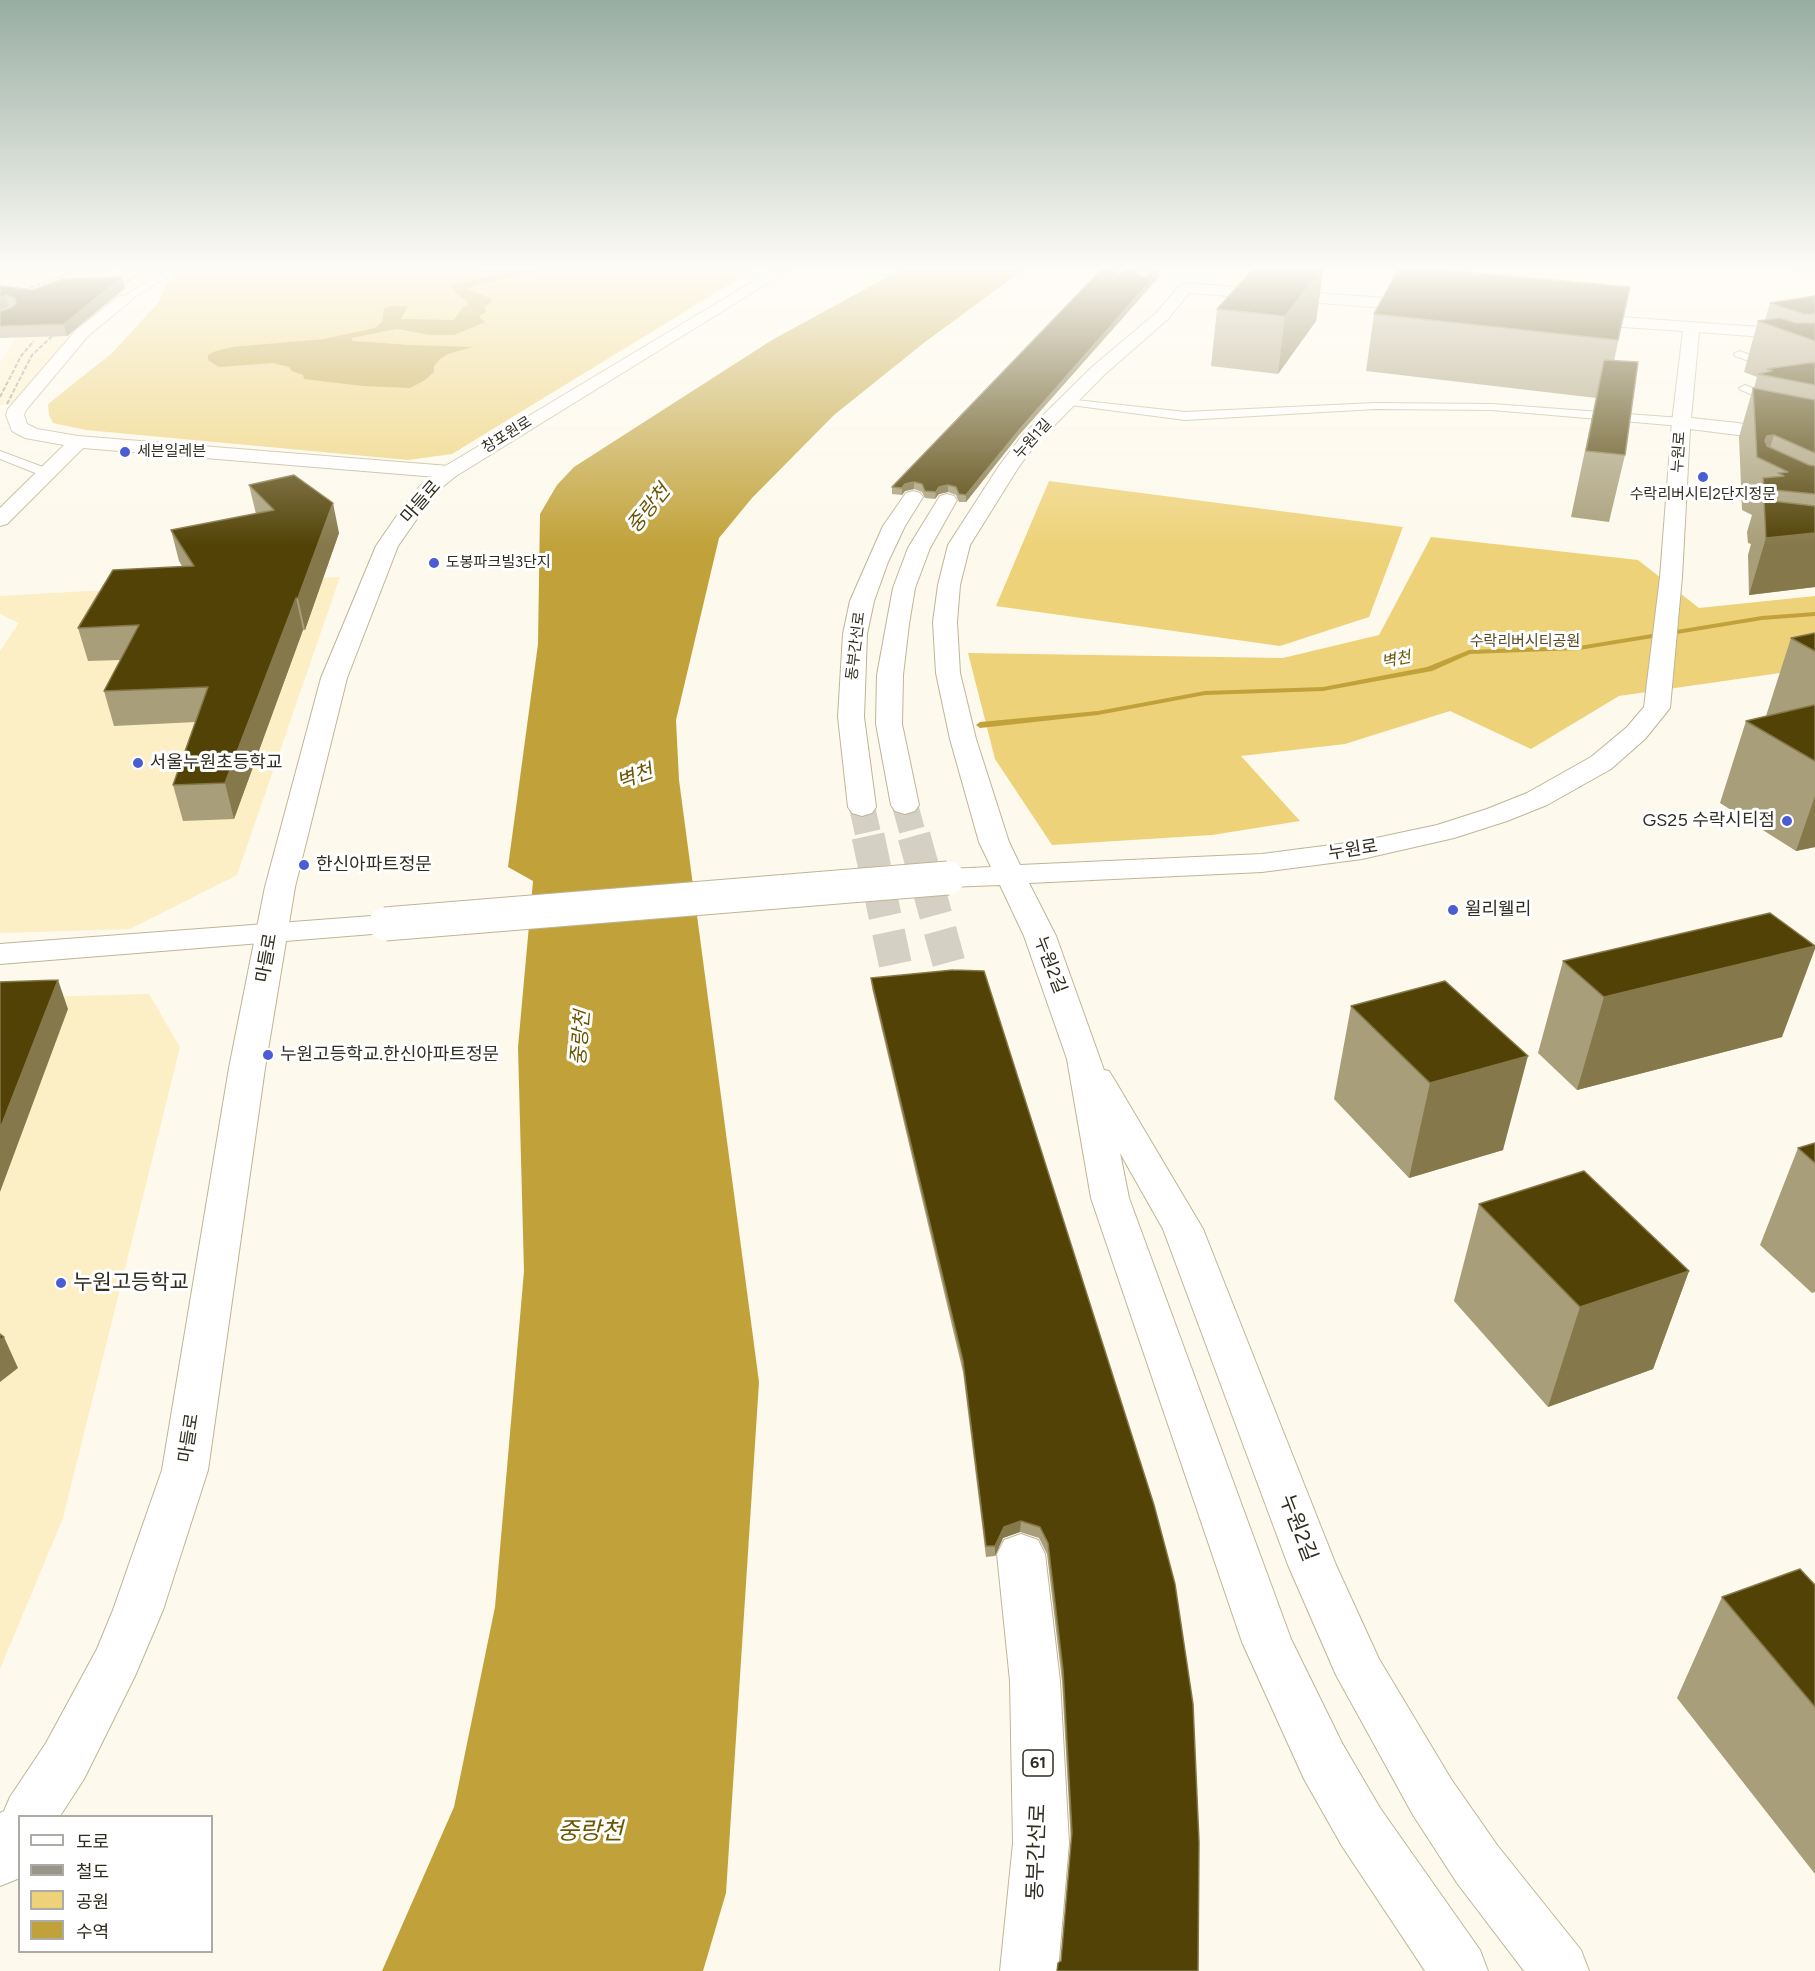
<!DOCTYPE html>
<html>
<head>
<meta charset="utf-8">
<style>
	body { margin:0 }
	#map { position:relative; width:1815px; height:1971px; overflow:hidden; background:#fdf9ec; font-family:Figtree,"Noto Sans KR",sans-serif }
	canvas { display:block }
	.legend { position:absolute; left:18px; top:1815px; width:195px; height:138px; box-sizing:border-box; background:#fff; border:2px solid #adaba6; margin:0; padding:8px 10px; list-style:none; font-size:18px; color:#312d20 }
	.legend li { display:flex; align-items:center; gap:12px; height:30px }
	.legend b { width:30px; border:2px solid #adaba6 }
</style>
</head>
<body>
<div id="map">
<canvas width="1815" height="1971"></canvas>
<ul class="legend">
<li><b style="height:8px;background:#fff"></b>도로</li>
<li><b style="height:8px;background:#999588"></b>철도</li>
<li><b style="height:16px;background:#eed27a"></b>공원</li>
<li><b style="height:16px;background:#c1a23a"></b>수역</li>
</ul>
</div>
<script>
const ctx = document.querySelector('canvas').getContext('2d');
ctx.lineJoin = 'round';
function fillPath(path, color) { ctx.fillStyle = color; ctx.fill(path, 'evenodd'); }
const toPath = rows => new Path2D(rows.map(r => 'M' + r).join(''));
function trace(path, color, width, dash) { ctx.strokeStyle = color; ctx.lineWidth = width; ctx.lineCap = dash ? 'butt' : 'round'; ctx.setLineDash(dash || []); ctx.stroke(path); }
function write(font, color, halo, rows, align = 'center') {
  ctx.font = font + ' Figtree,"Noto Sans KR",sans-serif'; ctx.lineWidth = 6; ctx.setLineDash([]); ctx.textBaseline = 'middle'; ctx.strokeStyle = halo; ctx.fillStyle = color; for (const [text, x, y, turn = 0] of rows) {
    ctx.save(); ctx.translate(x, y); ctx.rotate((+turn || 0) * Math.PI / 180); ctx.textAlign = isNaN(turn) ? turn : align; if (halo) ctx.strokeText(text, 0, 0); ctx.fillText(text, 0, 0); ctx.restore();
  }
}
fillPath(toPath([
	[16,270,113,270,0,315,0,275],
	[121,270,168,270,107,307,67,340,17,404,0,405,0,363,14,340,41,318,91,286],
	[340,577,237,875,130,929,0,933,0,651,19,623,0,614,0,596],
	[149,994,180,1047,63,1518,0,1669,0,998]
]), '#fcefc6');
fillPath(toPath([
	[182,270,753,270,452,454,408,460,86,430,53,423,49,415,48,404,112,353,159,302,166,284],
	[1049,481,1403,527,1369,617,1280,646,996,606],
	[1431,537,1638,560,1699,608,1815,596,1815,668,1619,696,1531,749,1450,711,1345,744,1241,756,1300,821,1212,835,1052,845,995,759,968,653,1283,658,1379,635]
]), '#eed27a');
fillPath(toPath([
	[473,270,531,270,533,273,479,284,467,289,492,299,492,301,485,307,486,312,479,316,485,322,454,335,430,335,397,329,351,338,353,341,410,345,473,347,448,354,440,359,434,366,434,372,425,380,410,388,363,386,304,379,303,375,292,371,289,367,273,363,219,367,208,360,208,355,216,351,233,347,324,339,375,328,382,322,384,308,391,306,408,306,401,319,454,320,463,307,468,306,467,301,455,293,452,285,495,276,492,273],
	[900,270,1023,270,925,342,834,415,752,498,719,538,676,720,679,780,759,1382,726,1893,703,1971,382,1971,454,1807,495,1607,524,1271,518,1047,533,881,508,867,538,644,540,514,557,485,574,467,772,340]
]), '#c1a23a');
fillPath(toPath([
	[1815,612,1815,616,1762,620,1579,650,1470,654,1432,671,1323,691,1205,695,1098,715,980,728,976,725,980,722,1098,711,1205,691,1323,687,1427,667,1469,650,1579,646,1762,616,1815,612]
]), '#c1a23a');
trace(toPath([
	[905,805,914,838],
	[862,807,869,838]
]), '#d4d0c3', 26, [26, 13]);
trace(toPath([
	[868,836,907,1019],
	[914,836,963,1014]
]), '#d4d0c3', 33, [33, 16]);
const lane = toPath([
	[167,270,179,270,126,302,118,300,167,270],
	[1739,351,1786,367,1815,366,1815,372,1781,372,1735,356,1734,354,1739,351],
	[1745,385,1783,400,1803,404,1815,403,1815,409,1803,410,1776,405,1741,390,1739,388,1745,385],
	[1067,399,1185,412,1375,403,1492,404,1681,418,1687,422,1681,426,1492,410,1375,409,1185,420,1063,404,1063,400,1067,399],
	[0,451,51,470,53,473,47,477,43,476,0,459,0,451]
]);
const street = toPath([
	[0,270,9,270,0,275,0,270],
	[1794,270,1815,270,1815,277,1796,273,1794,270],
	[1185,283,1425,301,1433,306,1425,311,1189,293,1168,319,1104,375,1035,445,1018,468,970,545,960,585,957,622,960,673,976,739,1009,842,1020,865,1262,854,1362,841,1437,825,1487,809,1527,793,1591,757,1627,727,1644,707,1660,577,1672,422,1683,331,1578,324,1570,319,1578,314,1815,331,1815,341,1699,332,1691,418,1738,423,1815,438,1815,450,1738,435,1690,429,1682,577,1670,708,1645,739,1611,769,1547,805,1507,821,1454,838,1362,859,1262,872,1029,883,1056,936,1104,1070,1109,1071,1114,1079,1203,1229,1336,1565,1379,1659,1451,1779,1497,1845,1581,1950,1589,1971,1524,1971,1457,1883,1413,1815,1336,1675,1288,1565,1163,1229,1120,1153,1129,1198,1291,1639,1342,1743,1380,1808,1480,1950,1488,1971,1425,1971,1342,1846,1304,1779,1242,1642,1091,1198,1067,1059,1024,936,1000,885,948,887,937,884,933,878,937,872,948,869,991,867,979,842,950,739,936,673,933,622,938,585,948,545,999,466,1021,437,1092,367,1156,313,1180,285,1185,283],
	[123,295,131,300,128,303,88,336,26,410,24,415,27,424,37,429,78,436,449,466,456,468,459,472,456,476,449,478,83,448,7,524,0,526,0,508,64,445,25,438,12,431,6,415,8,409,76,330,118,297,123,295],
	[385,915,396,917,401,924,396,931,385,933,0,964,0,944,385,915]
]);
const secondary = toPath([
	[772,270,789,270,456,476,435,493,398,546,347,678,295,887,265,1068,208,1470,163,1610,135,1676,84,1779,60,1816,20,1816,20,1878,0,1886,0,1813,4,1811,10,1797,46,1743,97,1649,113,1610,162,1470,229,1068,265,887,321,678,376,546,400,511,421,485,442,468,772,270]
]);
const highway = toPath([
	[1112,270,1126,270,1122,276,1117,277,1112,276,1110,273,1112,270],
	[1138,270,1152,270,1147,279,1142,280,1135,276,1138,270],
	[913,491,920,493,923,497,905,526,888,562,874,601,867,634,864,717,876,807,872,813,862,816,852,813,848,807,838,717,843,634,850,601,883,526,906,493,913,491],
	[947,494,954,496,957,500,930,548,915,588,909,624,903,675,902,724,919,805,915,811,905,814,895,811,891,805,876,724,877,675,893,588,908,548,940,496,947,494],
	[1021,1534,1038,1540,1045,1554,1060,1681,1069,1843,1058,1971,1000,1971,1013,1843,1010,1681,997,1554,1004,1540,1021,1534]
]);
trace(lane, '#bfb596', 2);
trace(street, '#bfb596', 2);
trace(secondary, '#bfb596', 2);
trace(highway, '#bfb596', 2);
fillPath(lane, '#fff');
fillPath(street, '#fff');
fillPath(secondary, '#fff');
fillPath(highway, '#fff');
trace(toPath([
	[110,292,146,270],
	[0,299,77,270],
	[0,397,21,356,34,341],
	[7,404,32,355,62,327]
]), '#999588', 2, [4.5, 2]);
const streetBridge = toPath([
	[385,924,948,878]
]);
trace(streetBridge, '#bfb596', 35, []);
trace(streetBridge, '#fff', 33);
fillPath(toPath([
	[1252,270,1323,270,1316,321,1278,374,1211,366,1217,309],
	[1159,271,1159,277,1019,435,966,502,959,502,956,495,948,492,939,494,935,499,925,498,922,492,914,489,905,491,902,495,892,494,892,487,1117,274,1134,272,1143,277],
	[0,286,33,290,125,288,67,336,0,338,0,311,12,308,9,307],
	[1630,287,1614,361,1625,455,1609,522,1571,517,1596,398,1366,371,1374,314],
	[1815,296,1815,587,1749,595,1748,555,1751,544,1748,543,1747,532,1752,515,1742,510,1739,437,1753,388,1754,388,1757,377,1744,372,1758,321,1765,320,1770,303],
	[249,485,339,533,305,630,303,630,234,819,183,821,173,785,196,722,114,726,104,691,121,660,88,661,78,628,182,566,179,561,171,530,256,514],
	[1815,633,1815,847,1796,851,1720,803,1746,721,1766,716,1791,638],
	[1563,961,1782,1037,1577,1090,1538,1053],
	[871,978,1154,1505,1061,1961,1071,1843,1062,1681,1047,1554,1039,1538,1020,1532,1003,1538,995,1556,986,1557,963,1372,872,988],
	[1351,1006,1503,1150,1409,1178,1334,1099],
	[1815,1143,1815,1292,1812,1293,1760,1245,1798,1148],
	[1479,1204,1689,1271,1653,1369,1548,1407,1454,1301],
	[1815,1585,1815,1874,1677,1698,1722,1597]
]), '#a89e79');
fillPath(toPath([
	[1321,270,1323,270,1316,321,1278,374,1285,316],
	[1159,271,1159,277,1019,435,966,502,966,495,1020,429],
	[122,277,125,288,67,336,64,324],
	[6,295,9,307,0,310,0,297],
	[1774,435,1766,461,1765,440,1767,436],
	[914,482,914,489,905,491,902,495,902,488,905,484],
	[948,485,948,492,939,494,935,499,936,492,939,487],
	[333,503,339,533,305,630,298,598],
	[1815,533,1815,587,1749,595,1766,538],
	[296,598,303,630,234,819,225,783],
	[1815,796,1815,847,1796,851],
	[1815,946,1815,949,1782,1037,1577,1090,1604,997],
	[58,980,68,1009,0,1192,0,1129],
	[1528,1056,1503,1150,1409,1178,1430,1083],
	[1689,1271,1653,1369,1548,1407,1580,1307],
	[4,1337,18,1368,0,1382,0,1340],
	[1021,1521,1020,1532,1003,1538,995,1556,995,1546,1004,1527]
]), '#85794b');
const building = toPath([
	[1101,270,1111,270,1117,274,1123,273,1125,270,1134,270,1134,272,1143,277,1148,276,1152,271,1159,271,1020,429,966,495,959,494,956,487,948,485,939,487,936,492,925,491,922,484,914,482,905,484,902,488,892,487,1101,270],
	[1252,270,1321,270,1285,316,1217,309,1252,270],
	[1398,270,1442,270,1630,287,1618,340,1374,314,1398,270],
	[122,277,64,324,0,326,0,311,13,307,16,303,15,298,6,295,0,297,0,286,33,290,62,279,122,277],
	[1815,296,1815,314,1804,314,1770,303,1815,296],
	[1780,318,1796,323,1815,323,1815,341,1758,321,1780,318],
	[1604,360,1638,362,1625,455,1586,451,1604,360],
	[1809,363,1815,363,1815,385,1758,374,1772,371,1767,369,1809,363],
	[1753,388,1815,400,1815,453,1774,435,1767,436,1765,440,1767,446,1809,465,1815,466,1815,494,1764,489,1763,478,1784,476,1778,473,1788,472,1757,457,1753,388],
	[294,475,333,503,298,598,296,598,225,783,173,785,208,687,104,691,139,625,78,628,113,570,194,566,171,530,274,510,249,485,294,475],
	[1764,500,1815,506,1815,533,1766,538,1764,500],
	[1815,633,1815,651,1791,638,1815,633],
	[1814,705,1815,706,1815,761,1746,721,1814,705],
	[1770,913,1815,946,1604,997,1563,961,1770,913],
	[953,970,984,971,1154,1505,1175,1584,1193,1704,1199,1842,1198,1971,1057,1971,1058,1963,1061,1961,1072,1832,1063,1670,1048,1543,1040,1527,1021,1521,1004,1527,995,1546,986,1546,963,1361,871,978,953,970],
	[58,980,0,1129,0,982,58,980],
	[1445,981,1528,1056,1430,1083,1351,1006,1445,981],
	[1815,1143,1815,1163,1798,1148,1815,1143],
	[1584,1171,1689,1271,1580,1307,1479,1204,1584,1171],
	[0,1334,4,1337,0,1340,0,1334],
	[1800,1569,1815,1585,1815,1707,1722,1597,1800,1569]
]);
fillPath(building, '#524206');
trace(building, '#85794b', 1.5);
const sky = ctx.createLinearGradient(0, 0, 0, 546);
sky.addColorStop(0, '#98ada2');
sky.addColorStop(0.49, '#fefcf6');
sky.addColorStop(1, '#fefcf600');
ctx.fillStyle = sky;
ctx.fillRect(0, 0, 1815, 546);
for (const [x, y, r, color] of [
	[125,452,6,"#4b5dd2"],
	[1703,477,6,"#4b5dd2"],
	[434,563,6,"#4b5dd2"],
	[138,763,6,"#4b5dd2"],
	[1787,821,6,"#4b5dd2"],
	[304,865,6,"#4b5dd2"],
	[1453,910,6,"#4b5dd2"],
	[268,1055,6,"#4b5dd2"],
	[61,1283,6,"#4b5dd2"]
]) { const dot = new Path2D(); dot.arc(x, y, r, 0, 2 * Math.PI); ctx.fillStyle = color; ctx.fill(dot); trace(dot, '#fff', 2); }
write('15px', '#312d20', '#fff', [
	["창포원로",507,435,-32],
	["누원1길",1033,439,-48],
	["누원로",1679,452,-86],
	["동부간선로",856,646,-83]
]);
write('15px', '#312d20', '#fff', [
	["세븐일레븐",137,452],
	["수락리버시티2단지정문",1703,495,"center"],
	["도봉파크빌3단지",446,563]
], 'left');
write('15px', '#56481f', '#fff', [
	["수락리버시티공원",1525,642]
]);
write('italic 16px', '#6a5502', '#fff', [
	["벽천",1396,660,-11]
]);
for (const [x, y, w] of [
	[1038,1763,30]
]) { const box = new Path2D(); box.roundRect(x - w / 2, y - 13, w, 26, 4.5); ctx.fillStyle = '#fff'; ctx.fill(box); trace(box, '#312d20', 1.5); }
write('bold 16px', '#312d20', null, [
	["61",1038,1763]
]);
write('18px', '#312d20', '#fff', [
	["마들로",421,502,-49],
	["누원로",1353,850,-9],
	["마들로",267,958,-80],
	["누원2길",1050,965,69],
	["마들로",189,1438,-81]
]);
write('18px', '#312d20', '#fff', [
	["서울누원초등학교",150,763],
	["GS25 수락시티점",1775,821,"right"],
	["한신아파트정문",316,865],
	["윌리웰리",1465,910],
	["누원고등학교.한신아파트정문",280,1055]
], 'left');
write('italic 20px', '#6a5502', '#fff', [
	["중랑천",649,509,-51],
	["벽천",635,777,-20],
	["중랑천",581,1038,-85]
]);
write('21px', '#312d20', '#fff', [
	["누원고등학교",73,1283]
], 'left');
write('21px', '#312d20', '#fff', [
	["누원2길",1298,1528,69],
	["동부간선로",1037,1852,-88]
]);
write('italic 24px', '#6a5502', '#fff', [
	["중랑천",590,1832]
]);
</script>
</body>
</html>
